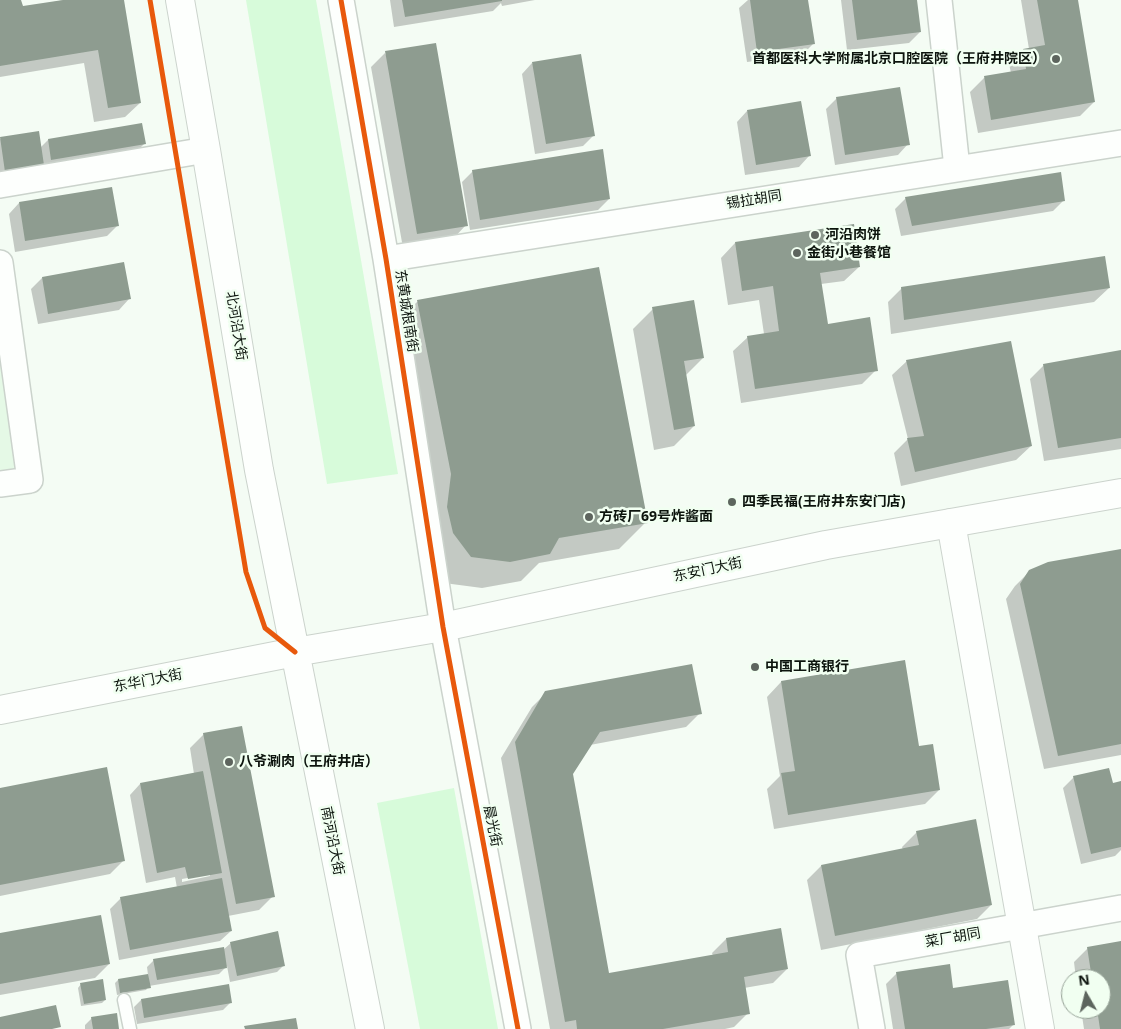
<!DOCTYPE html>
<html>
<head>
<meta charset="utf-8">
<style>
	body { margin:0 }
	#map { position:relative; width:1121px; height:1029px; overflow:hidden; background:#f4fcf4; font-family:"Noto Sans",sans-serif }
	canvas { display:block }
	.north { position:absolute; left:1061px; top:969px; width:50px; height:50px; box-sizing:border-box; background:#f1fff1; border:1px solid #95a196; border-radius:50%; rotate:352deg; font-size:14px; font-weight:700; line-height:20px; text-align:center; color:#0c140d }
	.north::after { content:''; display:block; margin:auto; width:18px; height:22px; background:#5d655e; clip-path:polygon(50% 0,100% 100%,50% 72%,0 100%) }
</style>
</head>
<body>
<div id="map">
<canvas width="1121" height="1029"></canvas>
<div class="north">N</div>
</div>
<script>
const ctx = document.querySelector('canvas').getContext('2d');
ctx.lineJoin = 'round';
function fillPath(path, color) { ctx.fillStyle = color; ctx.fill(path, 'evenodd'); }
const toPath = rows => new Path2D(rows.map(r => 'M' + r).join(''));
function trace(path, color, width, dash) { ctx.strokeStyle = color; ctx.lineWidth = width; ctx.lineCap = dash ? 'butt' : 'round'; ctx.setLineDash(dash || []); ctx.stroke(path); }
function write(font, color, halo, rows, align = 'center') {
  ctx.font = font + ' "Noto Sans","Noto Sans SC",sans-serif'; ctx.lineWidth = 5; ctx.setLineDash([]); ctx.textBaseline = 'middle'; ctx.strokeStyle = halo; ctx.fillStyle = color; for (const [text, x, y, turn = 0] of rows) {
    ctx.save(); ctx.translate(x, y); ctx.rotate((+turn || 0) * Math.PI / 180); ctx.textAlign = isNaN(turn) ? turn : align; if (halo) ctx.strokeText(text, 0, 0); ctx.fillText(text, 0, 0); ctx.restore();
  }
}
fillPath(toPath([
	[0,344,19,469,0,473]
]), '#e5f9e6');
fillPath(toPath([
	[246,0,316,0,398,474,327,484],
	[454,788,498,1029,420,1029,377,803]
]), '#d7fbda');
fillPath(toPath([
	[0,0,20,0,22,8,64,0,123,0,140,103,125,117,94,122,84,63,0,77],
	[390,0,535,0,502,6,501,3,493,11,394,27],
	[748,0,807,0,813,44,802,55,747,62,739,8],
	[841,0,916,0,920,32,909,43,847,50],
	[1021,0,1077,0,1094,102,1080,116,978,133,970,92,984,78,1011,73,1009,64,1024,50,1029,49],
	[385,53,466,225,452,240,403,248,371,67],
	[532,63,594,135,583,146,535,154,522,74],
	[837,98,908,144,898,155,835,165,826,109],
	[747,111,809,156,799,167,745,175,737,122],
	[38,132,40,148,48,140,144,144,137,151,45,166,44,163,36,171,0,178,0,139],
	[473,171,609,199,598,210,470,230,462,182],
	[906,198,1063,201,1053,211,901,236,895,209],
	[19,203,117,226,107,236,15,252,9,214],
	[735,243,859,267,844,281,821,284,827,325,876,370,862,384,741,403,733,351,748,337,764,334,759,300,728,305,721,258],
	[123,264,129,299,119,310,38,324,31,289,42,278],
	[598,268,646,522,619,549,539,563,521,581,482,588,444,583,390,329,417,302],
	[902,288,1109,288,1094,302,891,334,888,302],
	[653,309,703,358,685,376,694,426,674,446,654,450,633,329],
	[1121,351,1121,449,1044,461,1030,379,1044,365],
	[907,361,1031,446,1016,460,901,486,894,453,908,439,892,375],
	[1121,550,1121,755,1044,769,1006,599,1015,586,1030,571],
	[904,662,918,748,939,790,925,804,774,829,767,789,780,776,767,697,781,682],
	[546,693,700,713,686,727,590,745,572,773,608,975,713,956,712,953,726,939,787,969,773,983,744,988,748,1013,734,1027,725,1029,550,1029,501,758,532,707],
	[204,734,273,896,259,910,228,916,231,931,220,941,119,960,110,909,121,898,177,888,175,877,146,883,130,795,140,784,194,774,190,748],
	[210,874,210,876,182,882,182,879],
	[1074,777,1112,784,1121,782,1121,850,1115,856,1081,864,1063,788],
	[0,789,124,860,110,874,0,896],
	[917,832,991,905,977,919,821,950,807,880,821,866,903,850,902,847],
	[0,934,109,964,95,978,0,995],
	[1121,942,1121,1029,1084,1029,1081,1009,1101,1009,1101,979,1076,979,1074,962,1088,948],
	[231,943,284,965,277,972,230,982,227,966,219,974,149,986,146,990,117,995,115,983,118,980,148,975,147,967,154,960,223,950],
	[897,973,952,989,1014,1024,1009,1029,893,1029,886,984],
	[81,984,105,1000,102,1003,81,1006,78,988],
	[141,1000,230,1003,223,1010,137,1024,134,1007],
	[92,1018,118,1029,85,1029,85,1025]
]), '#0003');
fillPath(toPath([
	[0,0,21,0,23,6,63,0,124,0,141,103,108,108,98,50,0,66],
	[402,0,502,0,502,1,405,17],
	[750,0,808,0,815,44,757,52],
	[852,0,917,0,921,32,857,40],
	[1037,0,1078,0,1095,102,991,120,984,76,1026,69,1023,49,1045,45],
	[436,43,468,226,417,234,385,51],
	[581,54,595,136,546,144,532,62],
	[900,87,910,145,845,155,836,97],
	[801,101,811,156,756,165,747,110],
	[142,123,146,144,51,160,48,139],
	[39,131,44,165,5,172,0,137],
	[603,149,610,199,480,220,472,170],
	[1061,172,1065,201,912,226,905,197],
	[112,187,119,226,25,241,19,202],
	[854,224,860,267,820,273,828,324,870,317,878,371,755,389,747,336,779,331,773,286,742,291,735,242],
	[1105,256,1110,288,904,320,901,287],
	[124,262,131,299,48,314,42,277],
	[599,267,648,523,559,538,550,554,510,562,471,557,453,533,447,507,451,474,417,300],
	[694,300,704,358,684,361,695,426,674,430,652,307],
	[1011,341,1032,446,915,472,907,438,924,436,906,360],
	[1121,350,1121,438,1058,448,1043,364],
	[1121,549,1121,744,1058,756,1020,584,1029,570,1048,562],
	[905,660,919,746,933,744,940,790,788,815,781,773,795,771,781,681],
	[692,664,702,714,600,732,573,774,609,973,728,952,726,938,781,928,788,969,744,977,750,1014,663,1029,577,1029,576,1020,565,1022,515,742,545,691],
	[242,726,275,897,236,904,203,733],
	[107,767,125,861,0,885,0,788],
	[1109,768,1113,783,1121,781,1121,847,1091,854,1073,776],
	[203,771,222,873,188,879,185,867,157,873,140,783],
	[976,819,992,905,835,936,821,865,919,845,916,831],
	[222,878,232,931,130,950,120,897],
	[101,915,110,964,0,984,0,933],
	[278,931,285,966,237,976,230,942],
	[1121,941,1121,1029,1100,1029,1097,1009,1101,1009,1101,979,1092,979,1087,947],
	[224,947,227,968,157,980,153,959],
	[950,964,953,988,1008,980,1015,1025,986,1029,905,1029,896,972],
	[148,974,151,988,120,993,118,979],
	[103,979,106,1000,84,1004,80,983],
	[229,984,232,1003,144,1018,141,999],
	[56,1005,61,1027,52,1029,0,1029,0,1017],
	[117,1013,119,1029,93,1029,91,1017],
	[296,1018,298,1029,245,1029,244,1026]
]), '#8e9c90');
const service = toPath([
	[124,1000,130,1029]
]);
const minor = toPath([
	[341,0,386,259,443,627,518,1029],
	[939,0,957,168],
	[0,185,206,150],
	[386,259,1121,143],
	[0,263,30,480,0,484],
	[872,1029,859,955,1121,908]
]);
const tertiary = toPath([
	[951,523,1040,1029]
]);
const secondary = toPath([
	[180,0,206,150,259,470,370,1029],
	[0,710,295,652,443,627,826,545,1121,493]
]);
trace(service, '#cbd3cc', 15);
trace(minor, '#cbd3cc', 28);
trace(tertiary, '#cbd3cc', 30);
trace(secondary, '#cbd3cc', 30);
trace(service, '#fdfffd', 12);
trace(minor, '#fdfffd', 25);
trace(tertiary, '#fdfffd', 28);
trace(secondary, '#fdfffd', 28);
trace(toPath([
	[150,0,246,572,265,628,295,652],
	[341,0,386,259,443,627,518,1029]
]), '#e8590c', 5);
for (const [x, y, r, color] of [
	[1056,59,5,"#5d655e"],
	[815,235,5,"#5d655e"],
	[797,253,5,"#5d655e"],
	[732,502,5,"#5d655e"],
	[589,517,5,"#5d655e"],
	[755,667,5,"#5d655e"],
	[229,762,5,"#5d655e"]
]) { const dot = new Path2D(); dot.arc(x, y, r, 0, 2 * Math.PI); ctx.fillStyle = color; ctx.fill(dot); trace(dot, '#f1fff1', 2); }
write('bold 14px', '#0c140d', '#f1fff1', [
	["首都医科大学附属北京口腔医院（王府井院区）",1046,59,"right"],
	["河沿肉饼",825,235],
	["金街小巷餐馆",807,253],
	["四季民福(王府井东安门店)",742,502],
	["方砖厂69号炸酱面",599,517],
	["中国工商银行",765,667],
	["八爷涮肉（王府井店）",239,762]
], 'left');
write('14px', '#0c140d', '#f1fff1', [
	["锡拉胡同",754,200,-9],
	["东黄城根南街",406,311,81],
	["北河沿大街",236,326,81],
	["东安门大街",708,570,-12],
	["东华门大街",148,681,-11],
	["晨光街",492,826,79],
	["南河沿大街",332,841,79],
	["菜厂胡同",953,938,-10]
]);
</script>
</body>
</html>
